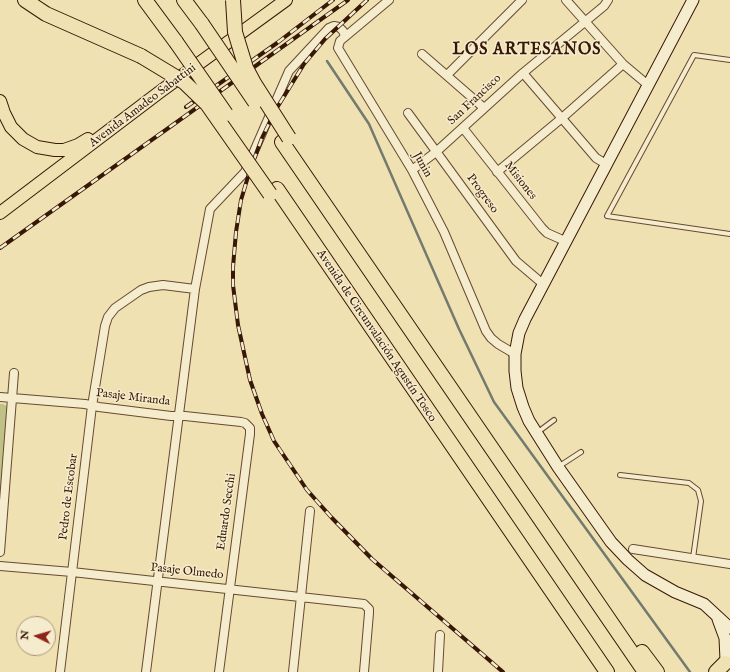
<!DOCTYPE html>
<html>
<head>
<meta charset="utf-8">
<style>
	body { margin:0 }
	#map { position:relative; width:730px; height:672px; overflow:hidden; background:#f0e1b2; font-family:"IM FELL English",serif }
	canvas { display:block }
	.north { position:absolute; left:16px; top:616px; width:40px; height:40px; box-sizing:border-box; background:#f5eccd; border:1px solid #a9977d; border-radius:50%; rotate:275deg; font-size:11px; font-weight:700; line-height:16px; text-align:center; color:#371806 }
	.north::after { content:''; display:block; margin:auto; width:14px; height:18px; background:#8f2418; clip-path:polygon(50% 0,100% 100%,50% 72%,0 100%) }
</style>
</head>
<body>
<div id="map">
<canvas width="730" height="672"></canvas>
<div class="north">N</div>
</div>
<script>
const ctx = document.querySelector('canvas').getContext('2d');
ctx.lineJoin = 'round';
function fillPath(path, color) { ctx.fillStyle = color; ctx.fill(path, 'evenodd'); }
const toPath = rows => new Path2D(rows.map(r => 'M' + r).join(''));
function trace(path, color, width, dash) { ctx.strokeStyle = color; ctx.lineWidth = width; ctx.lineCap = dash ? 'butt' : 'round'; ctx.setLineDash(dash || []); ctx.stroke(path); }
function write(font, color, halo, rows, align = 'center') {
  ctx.font = font + ' "IM FELL English",serif'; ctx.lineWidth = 3; ctx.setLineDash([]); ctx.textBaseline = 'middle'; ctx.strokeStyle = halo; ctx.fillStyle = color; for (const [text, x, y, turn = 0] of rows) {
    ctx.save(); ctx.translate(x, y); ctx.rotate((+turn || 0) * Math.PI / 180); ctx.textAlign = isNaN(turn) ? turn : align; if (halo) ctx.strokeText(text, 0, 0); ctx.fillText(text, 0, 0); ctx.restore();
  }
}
fillPath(toPath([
	[0,404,3,404,9,407,0,505]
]), '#c0c187');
trace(toPath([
	[327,61,369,124,459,329,494,402,690,672]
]), '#737a6e', 2.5);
const service = toPath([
	[730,60,694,55,607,216,730,234],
	[538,432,554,420],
	[558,467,581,452],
	[620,475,689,483,698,490,701,501,693,558]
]);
const minor = toPath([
	[389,0,340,41,338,48,412,170,444,232,486,331,491,338,498,344,515,354],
	[566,0,623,64,648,85],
	[422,54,484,108],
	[523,73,596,158,606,164],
	[447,75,522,0],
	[408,113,516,261,543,284],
	[463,128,542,228,547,233,565,241],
	[412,170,436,152,523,73,604,6,608,0],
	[497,172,562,118,623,64],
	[0,397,85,404,99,407,171,416,185,416,241,422,245,423,250,428,250,434,219,672],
	[633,549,730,564],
	[0,552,14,373],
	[0,566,72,572,364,604,369,609,369,613,364,672],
	[60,672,92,406,105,326,108,317,115,308,141,290,149,287,163,285,195,289],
	[146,672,195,289,210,209,245,172,289,71,329,28,334,26,339,27,343,31,345,36],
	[293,672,310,511],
	[438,672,440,635]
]);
const secondary = toPath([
	[693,0,525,319,519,333,515,354,515,371,517,388,523,407,529,421,558,467,611,542,628,560,645,575,675,592,704,604,730,628],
	[718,619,725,638,726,660]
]);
const primary = toPath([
	[0,101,4,113,11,127,23,139,37,147,55,150,64,150,78,145,88,139],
	[0,213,161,91,286,0]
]);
const motorway = toPath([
	[25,0,46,14,141,56],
	[145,0,176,42],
	[184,0,202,24],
	[282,142,645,672],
	[277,189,607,672],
	[642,652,657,672],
	[716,672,725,663]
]);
trace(service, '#654a31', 6);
trace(minor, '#654a31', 10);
trace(secondary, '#371806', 13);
trace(primary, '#371806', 14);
trace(motorway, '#371806', 16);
trace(service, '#f5eccd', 4);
trace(minor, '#f5eccd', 8);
trace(secondary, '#f5eccd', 11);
trace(primary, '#f0e1b2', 12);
trace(motorway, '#f0e1b2', 14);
const rail = toPath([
	[367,0,325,39,304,64,275,111,262,138,250,170,241,200,236,232,233,267,233,285,238,325,250,380,262,414,274,441,307,490,332,518,372,559,503,672],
	[186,107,277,43,333,0],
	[0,248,348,0]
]);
trace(rail, '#371806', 4);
trace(rail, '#f5eccd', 2.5, [8]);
const motorwayBridge = toPath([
	[233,0,235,32,246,68,254,83,289,138],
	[202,24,255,102],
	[176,42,226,114],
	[141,56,184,82,207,104,270,194]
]);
trace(motorwayBridge, '#371806', 16, []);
trace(motorwayBridge, '#f0e1b2', 14);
write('12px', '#371806', '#f5eccd', [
	["San Francisco",475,100,-43],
	["Avenida Amadeo Sabattini",143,106,-37],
	["Junin",422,165,61],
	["Misiones",520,181,52],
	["Progreso",482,194,54],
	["Avenida de Circunvalación Agustín Tosco",376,336,56],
	["Pasaje Miranda",133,398,7],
	["Pedro de Escobar",69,497,-83],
	["Eduardo Secchi",227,512,-82],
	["Pasaje Olmedo",187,572,6]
]);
ctx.letterSpacing = '1px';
write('bold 16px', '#371806', '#f5eccd', [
	["LOS ARTESANOS",527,51]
]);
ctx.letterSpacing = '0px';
</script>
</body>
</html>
